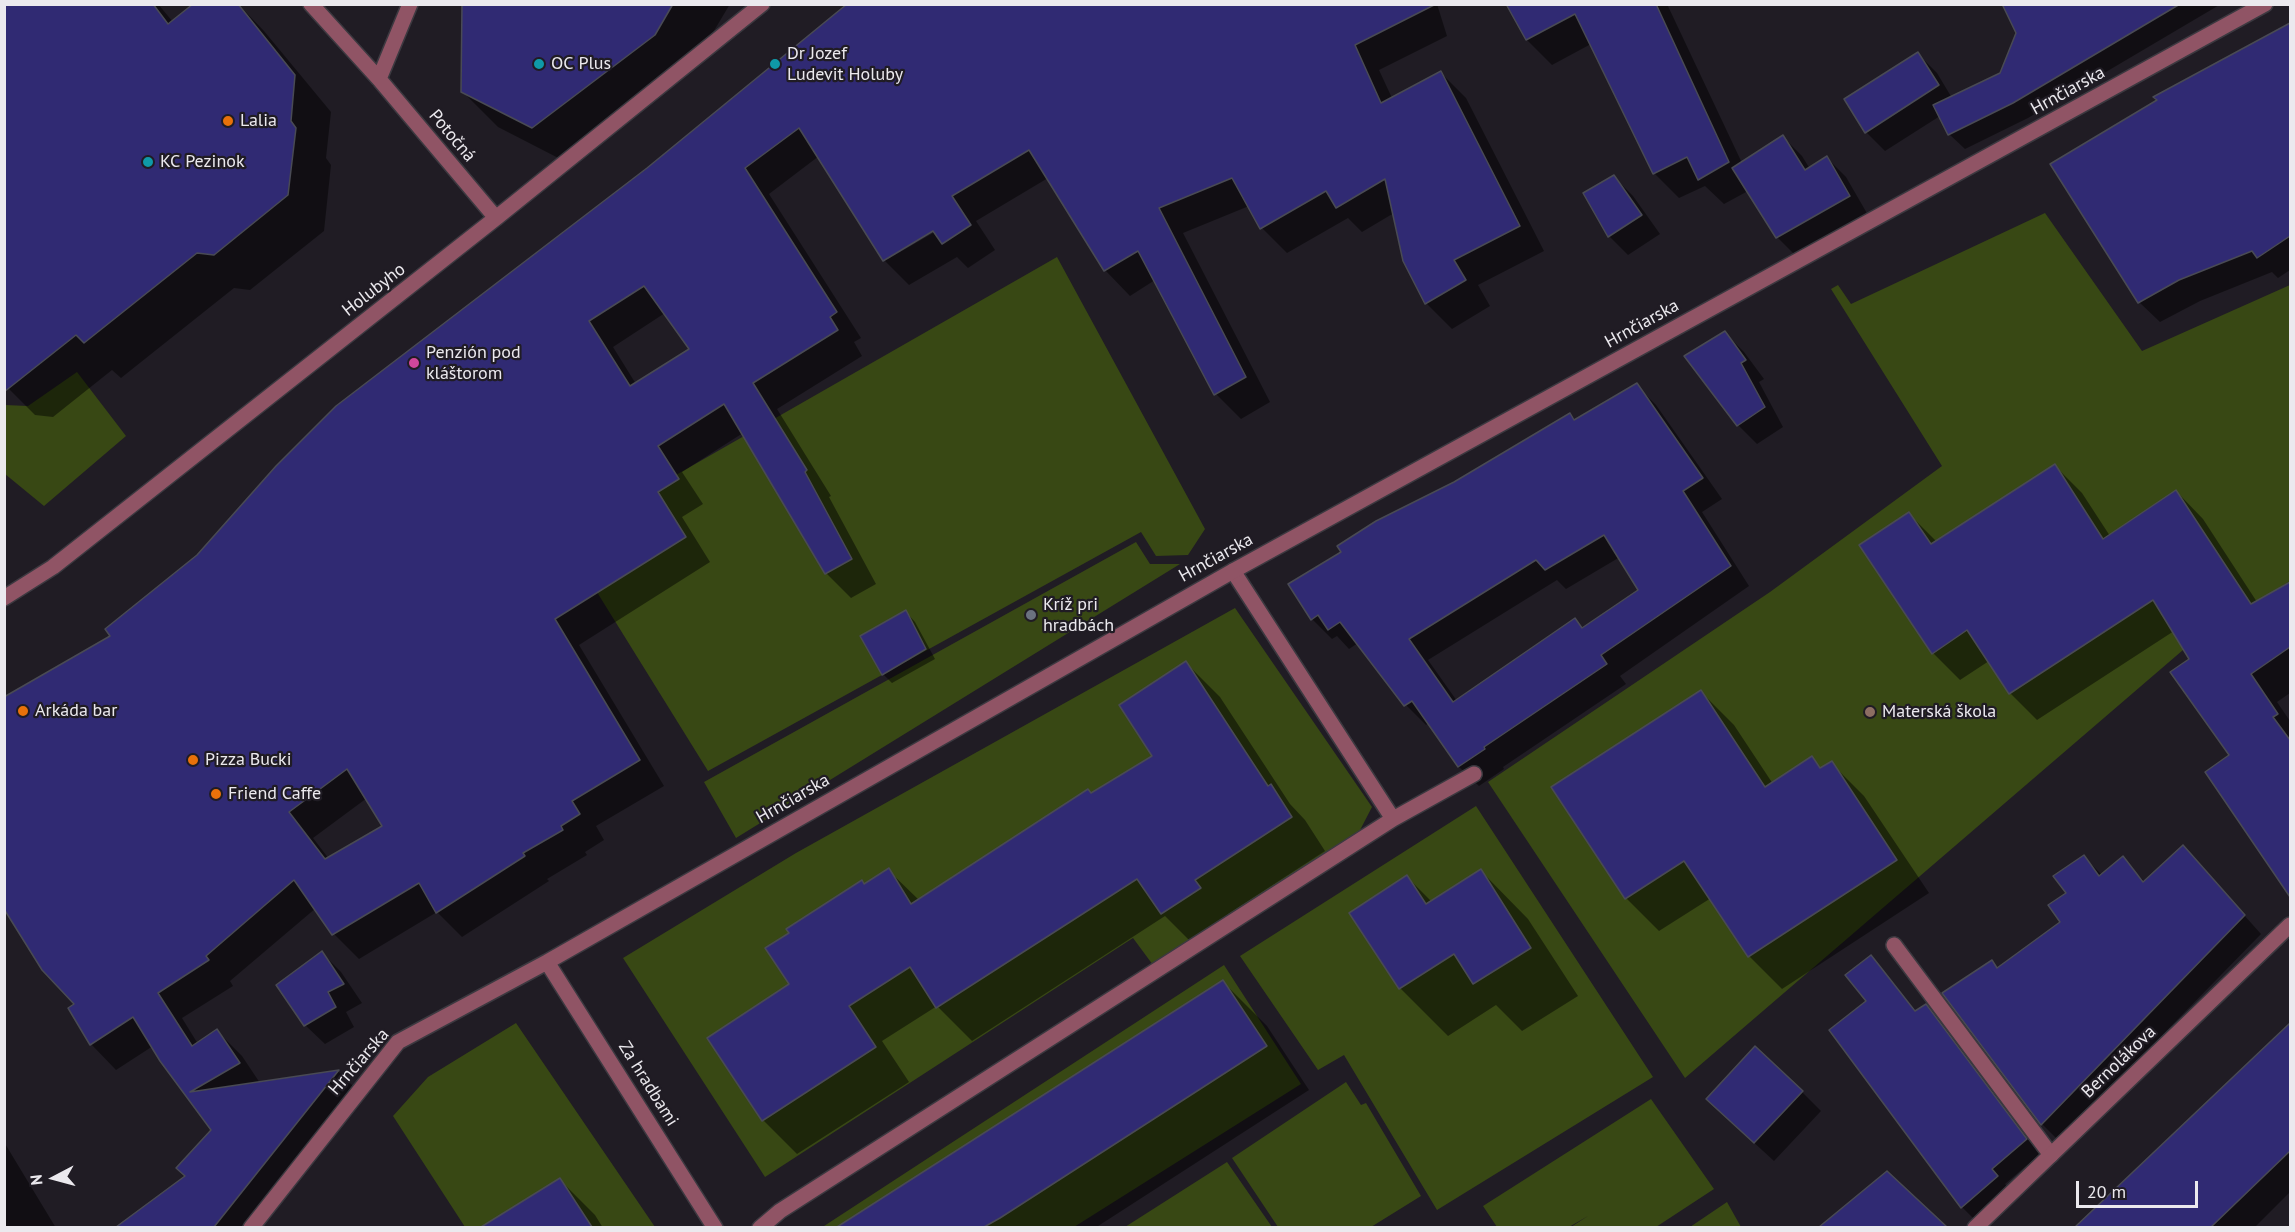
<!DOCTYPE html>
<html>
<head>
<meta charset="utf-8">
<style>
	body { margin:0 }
	#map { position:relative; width:2295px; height:1232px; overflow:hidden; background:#201c24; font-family:"PT Sans",sans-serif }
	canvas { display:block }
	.frame { position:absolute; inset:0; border:6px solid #ebe9ee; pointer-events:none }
	.north { position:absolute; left:24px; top:1148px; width:60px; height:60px; -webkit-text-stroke:4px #201c24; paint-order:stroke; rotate:264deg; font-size:16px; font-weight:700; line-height:24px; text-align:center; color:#ebe9ee }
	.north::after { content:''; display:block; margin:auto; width:21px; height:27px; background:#ebe9ee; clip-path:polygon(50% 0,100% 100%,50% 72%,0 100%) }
	.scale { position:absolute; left:2076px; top:1181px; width:122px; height:27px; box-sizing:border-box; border:3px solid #ebe9ee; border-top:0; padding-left:8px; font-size:18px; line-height:21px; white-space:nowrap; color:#ebe9ee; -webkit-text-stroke:4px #201c24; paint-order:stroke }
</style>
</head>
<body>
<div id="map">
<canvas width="2295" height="1232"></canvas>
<div class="frame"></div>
<div class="north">N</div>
<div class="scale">20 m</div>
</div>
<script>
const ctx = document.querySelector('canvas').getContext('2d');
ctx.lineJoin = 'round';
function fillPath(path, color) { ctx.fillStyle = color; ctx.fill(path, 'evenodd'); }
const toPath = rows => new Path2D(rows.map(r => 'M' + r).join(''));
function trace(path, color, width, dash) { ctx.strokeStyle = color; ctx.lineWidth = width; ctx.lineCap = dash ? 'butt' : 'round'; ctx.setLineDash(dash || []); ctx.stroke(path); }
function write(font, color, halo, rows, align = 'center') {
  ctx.font = font + ' "PT Sans",sans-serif'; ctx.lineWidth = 4.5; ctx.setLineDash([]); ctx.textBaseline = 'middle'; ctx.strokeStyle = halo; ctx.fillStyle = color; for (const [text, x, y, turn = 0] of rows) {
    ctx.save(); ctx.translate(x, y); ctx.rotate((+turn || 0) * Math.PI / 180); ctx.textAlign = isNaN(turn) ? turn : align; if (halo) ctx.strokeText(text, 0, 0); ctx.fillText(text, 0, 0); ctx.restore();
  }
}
fillPath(toPath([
	[2045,213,2142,351,2290,285,2290,581,2183,650,1685,1078,1488,782,1770,592,1942,466,1831,289,1838,285,1851,304],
	[1057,257,1205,529,1188,555,1156,556,1141,532,708,771,564,539],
	[77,372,126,436,44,506,5,474,5,405,28,406],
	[1136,542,1150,564,1180,564,736,838,704,782],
	[1235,608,1372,807,1358,834,1153,965,1133,938,765,1177,623,958,796,853],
	[1476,806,1653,1077,1437,1210,1344,1055,1318,1070,1240,956],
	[1224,965,1301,1084,1074,1227,821,1228],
	[516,1023,655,1227,465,1227,393,1116,428,1077],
	[1346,1082,1361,1105,1366,1103,1421,1196,1371,1227,1278,1227,1232,1158],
	[1651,1099,1714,1189,1656,1227,1571,1227,1588,1216,1569,1227,1497,1227,1483,1206],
	[1227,1162,1272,1227,1125,1227],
	[1727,1202,1741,1227,1690,1227]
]), '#384814');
fillPath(toPath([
	[4,4,158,4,173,22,238,4,264,31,331,112,326,158,331,165,324,231,250,290,234,288,121,378,112,370,53,417,35,415,4,384],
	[468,4,730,4,690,71,568,163,498,127,462,91],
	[850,4,1437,4,1447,36,1379,70,1392,98,1441,73,1466,98,1544,251,1478,285,1490,306,1452,329,1427,304,1404,260,1394,213,1362,232,1348,218,1287,253,1262,228,1249,206,1183,233,1270,402,1241,419,1216,394,1155,280,1130,296,1105,270,1048,178,976,221,995,250,968,268,957,257,909,285,884,260,819,156,769,194,861,338,854,342,862,356,777,409,831,496,829,497,876,584,851,598,826,573,743,433,682,472,703,504,682,517,710,562,579,645,664,786,596,826,604,840,585,852,587,855,547,879,549,881,462,937,437,912,359,959,334,934,316,908,230,981,233,986,182,1018,198,1044,217,1031,242,1056,260,1083,338,1071,357,1090,248,1228,133,1228,149,1205,187,1177,213,1130,153,1046,116,1070,91,1044,70,1009,77,1004,112,636,198,557,648,169],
	[939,226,940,229,888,259,888,256],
	[665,313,691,349,636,384,613,347],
	[367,798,385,826,329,859,313,838],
	[1508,4,1667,4,1742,163,1783,137,1802,156,1810,169,1827,158,1846,177,1868,215,1796,256,1777,237,1748,191,1724,204,1705,186,1679,198,1654,173,1591,44,1552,65,1527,40],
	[2003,4,2221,4,2028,118,1965,149,1949,134,1940,116,1885,151,1866,132,1918,54,1937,73,1952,98,2001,74,2018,33],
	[2290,26,2290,270,2278,278,2272,272,2200,301,2160,322,2139,302,2160,101,2156,97],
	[1614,177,1633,196,1660,234,1628,255,1609,236],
	[1725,333,1744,352,1764,379,1759,382,1783,427,1757,444,1738,425],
	[1636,385,1656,405,1722,499,1702,512,1749,586,1620,676,1626,684,1503,767,1504,769,1479,786,1459,767,1429,723,1426,725,1406,705,1358,643,1349,649,1337,636,1332,639,1312,619,1455,483,1570,414,1576,421],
	[1620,557,1640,590,1584,629,1575,620,1457,701,1428,660,1557,580,1566,589],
	[2055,466,2082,493,2110,536,2176,491,2203,519,2257,602,2290,581,2290,693,2277,702,2290,721,2290,889,2279,878,2191,660,2174,631,2037,720,2010,693,1989,661,1960,680,1933,653,1909,514,1937,542],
	[906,612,915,622,935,659,892,683,883,674],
	[1186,663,1220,697,1290,804,1305,820,1325,851,1228,914,1234,923,1196,947,1165,916,972,1041,937,1006,882,1041,909,1082,797,1154,763,1120,709,1038,791,985,865,885,888,870,919,900,1154,757],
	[1701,692,1734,725,1773,784,1812,758,1822,769,1831,763,1864,796,1929,893,1782,989,1749,956,1711,898,1659,931,1626,898],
	[2183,847,2261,934,2059,1141,2042,1124,1991,962,1998,969,2062,922,2068,893,2084,857,2102,875,2123,859,2145,882],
	[1481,871,1528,919,1578,996,1522,1031,1496,1005,1448,1036,1400,988,1351,913,1407,877,1432,902],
	[322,953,341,972,362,1003,346,1012,354,1027,325,1044,305,1025],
	[1871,957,1917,1012,1926,1006,1940,1020,2040,1154,2005,1184,2011,1191,1976,1221,1962,1207,1868,1001],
	[1223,982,1267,1026,1309,1090,1095,1228,841,1228],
	[2290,1023,2290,1192,2254,1228,2075,1228],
	[1802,1092,1821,1111,1774,1161,1727,1118],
	[4,1142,56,1228,4,1228],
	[1887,1173,1944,1228,1821,1228],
	[560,1180,595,1215,603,1228,500,1228,495,1220]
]), '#0007');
const building = toPath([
	[4,4,153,4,168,24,193,4,238,4,295,75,291,121,296,128,288,195,214,255,197,253,84,343,76,335,4,392,4,4],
	[462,4,673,4,655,35,532,128,461,92,462,4],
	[847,4,1436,4,1355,45,1381,103,1441,71,1520,226,1454,260,1466,280,1425,304,1403,261,1385,179,1336,208,1326,191,1260,229,1232,178,1159,208,1246,377,1214,395,1138,251,1104,271,1029,150,952,196,971,225,942,244,933,231,883,261,799,128,745,168,837,312,830,317,838,330,753,383,807,470,805,472,852,559,825,574,724,404,658,446,679,479,658,492,686,537,555,619,640,760,572,801,580,814,561,826,563,830,523,853,525,856,436,913,419,883,332,935,294,880,206,956,209,960,158,993,192,1046,217,1029,240,1063,190,1092,339,1070,214,1227,116,1227,185,1176,176,1168,211,1130,160,1061,133,1017,90,1045,68,1008,74,1004,42,970,4,909,4,697,110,636,105,629,197,555,276,466,336,406,647,168,847,4],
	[644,286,689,349,630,386,589,321,644,286],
	[347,769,382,826,325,859,289,812,347,769],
	[1506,4,1656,4,1729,162,1698,180,1687,157,1653,174,1575,14,1526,40,1506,4],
	[2002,4,2180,4,2013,103,1948,135,1933,105,2000,73,2016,33,2002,4],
	[2290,23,2290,236,2257,258,2252,251,2179,280,2138,303,2050,164,2157,100,2153,97,2290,23],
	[1918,52,1939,85,1865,133,1844,99,1918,52],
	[1783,135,1805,170,1827,156,1850,196,1776,238,1732,168,1783,135],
	[1614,175,1642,215,1608,237,1583,193,1614,175],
	[1725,331,1746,360,1741,363,1765,407,1737,426,1684,356,1725,331],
	[1637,383,1703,478,1683,491,1731,566,1601,655,1607,664,1484,747,1485,749,1458,767,1412,701,1404,706,1340,622,1328,630,1318,615,1311,620,1288,584,1341,552,1337,546,1376,521,1454,482,1570,413,1574,420,1637,383],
	[1604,535,1638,590,1582,628,1575,618,1453,702,1409,639,1536,560,1545,570,1604,535],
	[2055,464,2103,539,2176,490,2251,604,2290,582,2290,647,2251,674,2278,714,2273,717,2290,740,2290,897,2205,772,2229,755,2170,672,2189,659,2153,600,2009,694,1967,630,1932,654,1859,545,1909,512,1931,544,2055,464],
	[906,610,926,649,882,675,860,636,906,610],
	[1186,661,1268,786,1271,784,1292,817,1195,880,1201,888,1161,914,1137,879,936,1008,910,967,849,1006,876,1047,762,1121,707,1038,789,984,765,948,789,933,786,929,862,880,864,884,889,868,911,904,1088,789,1091,793,1152,756,1119,705,1186,661],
	[1701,690,1765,787,1812,756,1820,768,1832,761,1897,860,1748,957,1684,861,1625,899,1551,787,1701,690],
	[2183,845,2245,915,2041,1125,1942,993,1992,960,1997,968,2060,922,2048,905,2066,893,2053,876,2084,855,2099,876,2123,856,2143,882,2183,845],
	[1481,869,1531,948,1473,984,1454,954,1399,989,1349,913,1407,875,1426,904,1481,869],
	[322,951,344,984,328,992,336,1007,304,1026,276,985,322,951],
	[1871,955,1915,1011,1926,1004,2027,1139,1992,1169,1998,1176,1961,1208,1829,1030,1866,1001,1845,975,1871,955],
	[1223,980,1267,1046,1000,1218,984,1227,837,1227,1223,980],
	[2290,1023,2290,1151,2211,1227,2075,1227,2290,1023],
	[1755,1046,1803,1091,1754,1143,1706,1099,1755,1046],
	[1887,1171,1947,1227,1819,1227,1887,1171],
	[560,1178,592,1227,481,1227,560,1178]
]);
fillPath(building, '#302a73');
trace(building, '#494a54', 1.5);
const lane = toPath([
	[1393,819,1474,774],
	[1894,945,2051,1155],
	[760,1228,780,1211,1393,819,1233,571]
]);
const street = toPath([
	[311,4,379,79,496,218],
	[379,79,410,4],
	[4,598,53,567,496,218,762,4],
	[547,962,715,1228],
	[251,1228,398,1042,547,962,1233,571,2265,4],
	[1975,1228,2290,925]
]);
trace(lane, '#3c3940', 18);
trace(street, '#3c3940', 18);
trace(lane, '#905465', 15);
trace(street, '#905465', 15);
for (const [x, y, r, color] of [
	[539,64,6,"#0f9aa8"],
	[775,64,6,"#0f9aa8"],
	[228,121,6,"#e8710a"],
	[148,162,6,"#0f9aa8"],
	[414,363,6,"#d1479c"],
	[1031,615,6,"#6b7280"],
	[23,711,6,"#e8710a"],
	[1870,712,6,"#8d6e63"],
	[193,760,6,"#e8710a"],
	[216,794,6,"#e8710a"]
]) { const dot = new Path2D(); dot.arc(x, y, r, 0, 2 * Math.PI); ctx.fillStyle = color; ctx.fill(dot); trace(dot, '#201c24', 2); }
write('18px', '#ebe9ee', '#201c24', [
	["Dr Jozef",787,54],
	["Ludevit Holuby",787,75],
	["OC Plus",551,64],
	["Lalia",240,121],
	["KC Pezinok",160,162],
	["Penzión pod",426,353],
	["kláštorom",426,374],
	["Kríž pri",1043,605],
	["hradbách",1043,626],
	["Arkáda bar",35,711],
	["Materská škola",1882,712],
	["Pizza Bucki",205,760],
	["Friend Caffe",228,794]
], 'left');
write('18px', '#ebe9ee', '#201c24', [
	["Hrnčiarska",2068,91,-29],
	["Potočná",452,136,50],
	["Holubyho",374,290,-38],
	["Hrnčiarska",1642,324,-29],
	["Hrnčiarska",1216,558,-29],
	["Hrnčiarska",793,799,-30],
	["Hrnčiarska",359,1062,-49],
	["Bernolákova",2119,1062,-44],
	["Za hradbami",648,1084,58]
]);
</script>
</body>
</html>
